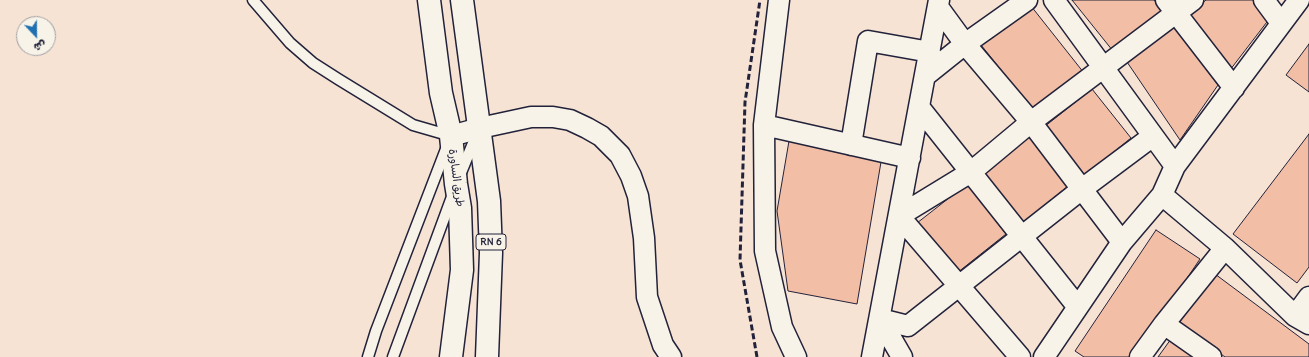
<!DOCTYPE html>
<html>
<head>
<meta charset="utf-8">
<style>
	body { margin:0 }
	#map { position:relative; width:1309px; height:357px; overflow:hidden; background:#f6e3d4; font-family:Delius,"Playpen Sans Arabic",sans-serif }
	canvas { display:block }
	.north { position:absolute; left:16px; top:16px; width:40px; height:40px; box-sizing:border-box; background:#f7f3e8; border:1px solid #a29fa3; border-radius:50%; rotate:158deg; font-size:11px; font-weight:700; line-height:16px; text-align:center; color:#22223b }
	.north::after { content:''; display:block; margin:auto; width:14px; height:18px; background:#1f6fb2; clip-path:polygon(50% 0,100% 100%,50% 72%,0 100%) }
</style>
</head>
<body>
<div id="map">
<canvas width="1309" height="357"></canvas>
<div class="north">ش</div>
</div>
<script>
const ctx = document.querySelector('canvas').getContext('2d');
ctx.lineJoin = 'round';
function fillPath(path, color) { ctx.fillStyle = color; ctx.fill(path, 'evenodd'); }
const toPath = rows => new Path2D(rows.map(r => 'M' + r).join(''));
function trace(path, color, width, dash) { ctx.strokeStyle = color; ctx.lineWidth = width; ctx.lineCap = dash ? 'butt' : 'round'; ctx.setLineDash(dash || []); ctx.stroke(path); }
function write(font, color, halo, rows, align = 'center') {
  ctx.font = font + ' Delius,"Playpen Sans Arabic",sans-serif'; ctx.lineWidth = 4; ctx.setLineDash([]); ctx.textBaseline = 'middle'; ctx.strokeStyle = halo; ctx.fillStyle = color; for (const [text, x, y, turn = 0] of rows) {
    ctx.save(); ctx.translate(x, y); ctx.rotate((+turn || 0) * Math.PI / 180); ctx.textAlign = isNaN(turn) ? turn : align; if (halo) ctx.strokeText(text, 0, 0); ctx.fillText(text, 0, 0); ctx.restore();
  }
}
const building = toPath([
	[1072,0,1154,0,1163,11,1113,51,1072,0],
	[1206,0,1256,0,1270,18,1230,70,1188,15,1206,0],
	[1031,6,1084,73,1035,112,981,45,1031,6],
	[1173,25,1218,85,1180,140,1127,62,1173,25],
	[1309,44,1309,92,1286,75,1309,44],
	[1092,89,1131,138,1084,176,1044,127,1092,89],
	[1309,134,1309,267,1297,283,1233,234,1309,134],
	[1029,137,1068,186,1023,223,983,174,1029,137],
	[789,141,881,162,857,304,788,291,777,211,789,141],
	[967,184,1006,234,957,273,917,223,967,184],
	[1156,230,1200,259,1134,357,1084,357,1075,351,1156,230],
	[1215,274,1309,344,1309,357,1225,357,1179,323,1215,274],
	[1171,339,1195,357,1158,357,1171,339]
]);
fillPath(building, '#f2bea5');
trace(building, '#22223b', 1);
const service = toPath([
	[253,0,290,43,313,63,338,79,413,125,451,136,376,331,368,357],
	[460,175,476,136],
	[393,357,453,194]
]);
const minor = toPath([
	[779,0,764,125,765,251,782,327,796,357],
	[1054,0,1175,166],
	[1166,0,1234,88],
	[1264,0,1281,23],
	[938,7,965,44,1031,122,1122,242],
	[925,76,965,44,1027,0],
	[919,107,1077,306],
	[764,125,910,158],
	[451,136,480,128,531,117,553,117,570,120,587,128,601,136,620,155,631,176,638,196,644,238,647,297,663,345,671,357],
	[851,145,868,41,930,52],
	[1162,195,1225,248,1295,316,1309,324],
	[1295,316,1309,297],
	[880,319,908,326,1082,189,1153,136],
	[880,319,902,357],
	[1164,324,1211,357],
	[872,357,939,0],
	[1020,357,899,216,971,172,1031,122,1193,0],
	[1044,357,1122,242,1162,195,1175,166,1299,0],
	[1140,357,1164,324,1225,248]
]);
const trunk = toPath([
	[429,0,441,93,451,136,456,184,460,208,462,270,451,357],
	[462,0,489,201,491,253,487,357]
]);
trace(service, '#22223b', 13);
trace(minor, '#22223b', 23);
trace(trunk, '#22223b', 25);
trace(service, '#f7f3e8', 10);
trace(minor, '#f7f3e8', 20);
trace(trunk, '#f7f3e8', 22);
trace(toPath([
	[757,357,740,260,745,102,760,0]
]), '#22223b', 3, [6, 3]);
for (const [x, y, w] of [
	[491,242,30]
]) { const box = new Path2D(); box.roundRect(x - w / 2, y - 8, w, 16, 3); ctx.fillStyle = '#f7f3e8'; ctx.fill(box); trace(box, '#22223b', 1); }
write('bold 10px', '#22223b', null, [
	["RN 6",491,242]
]);
write('11px', '#22223b', '#f7f3e8', [
	["طريق الساورة",456,178,82]
]);
</script>
</body>
</html>
